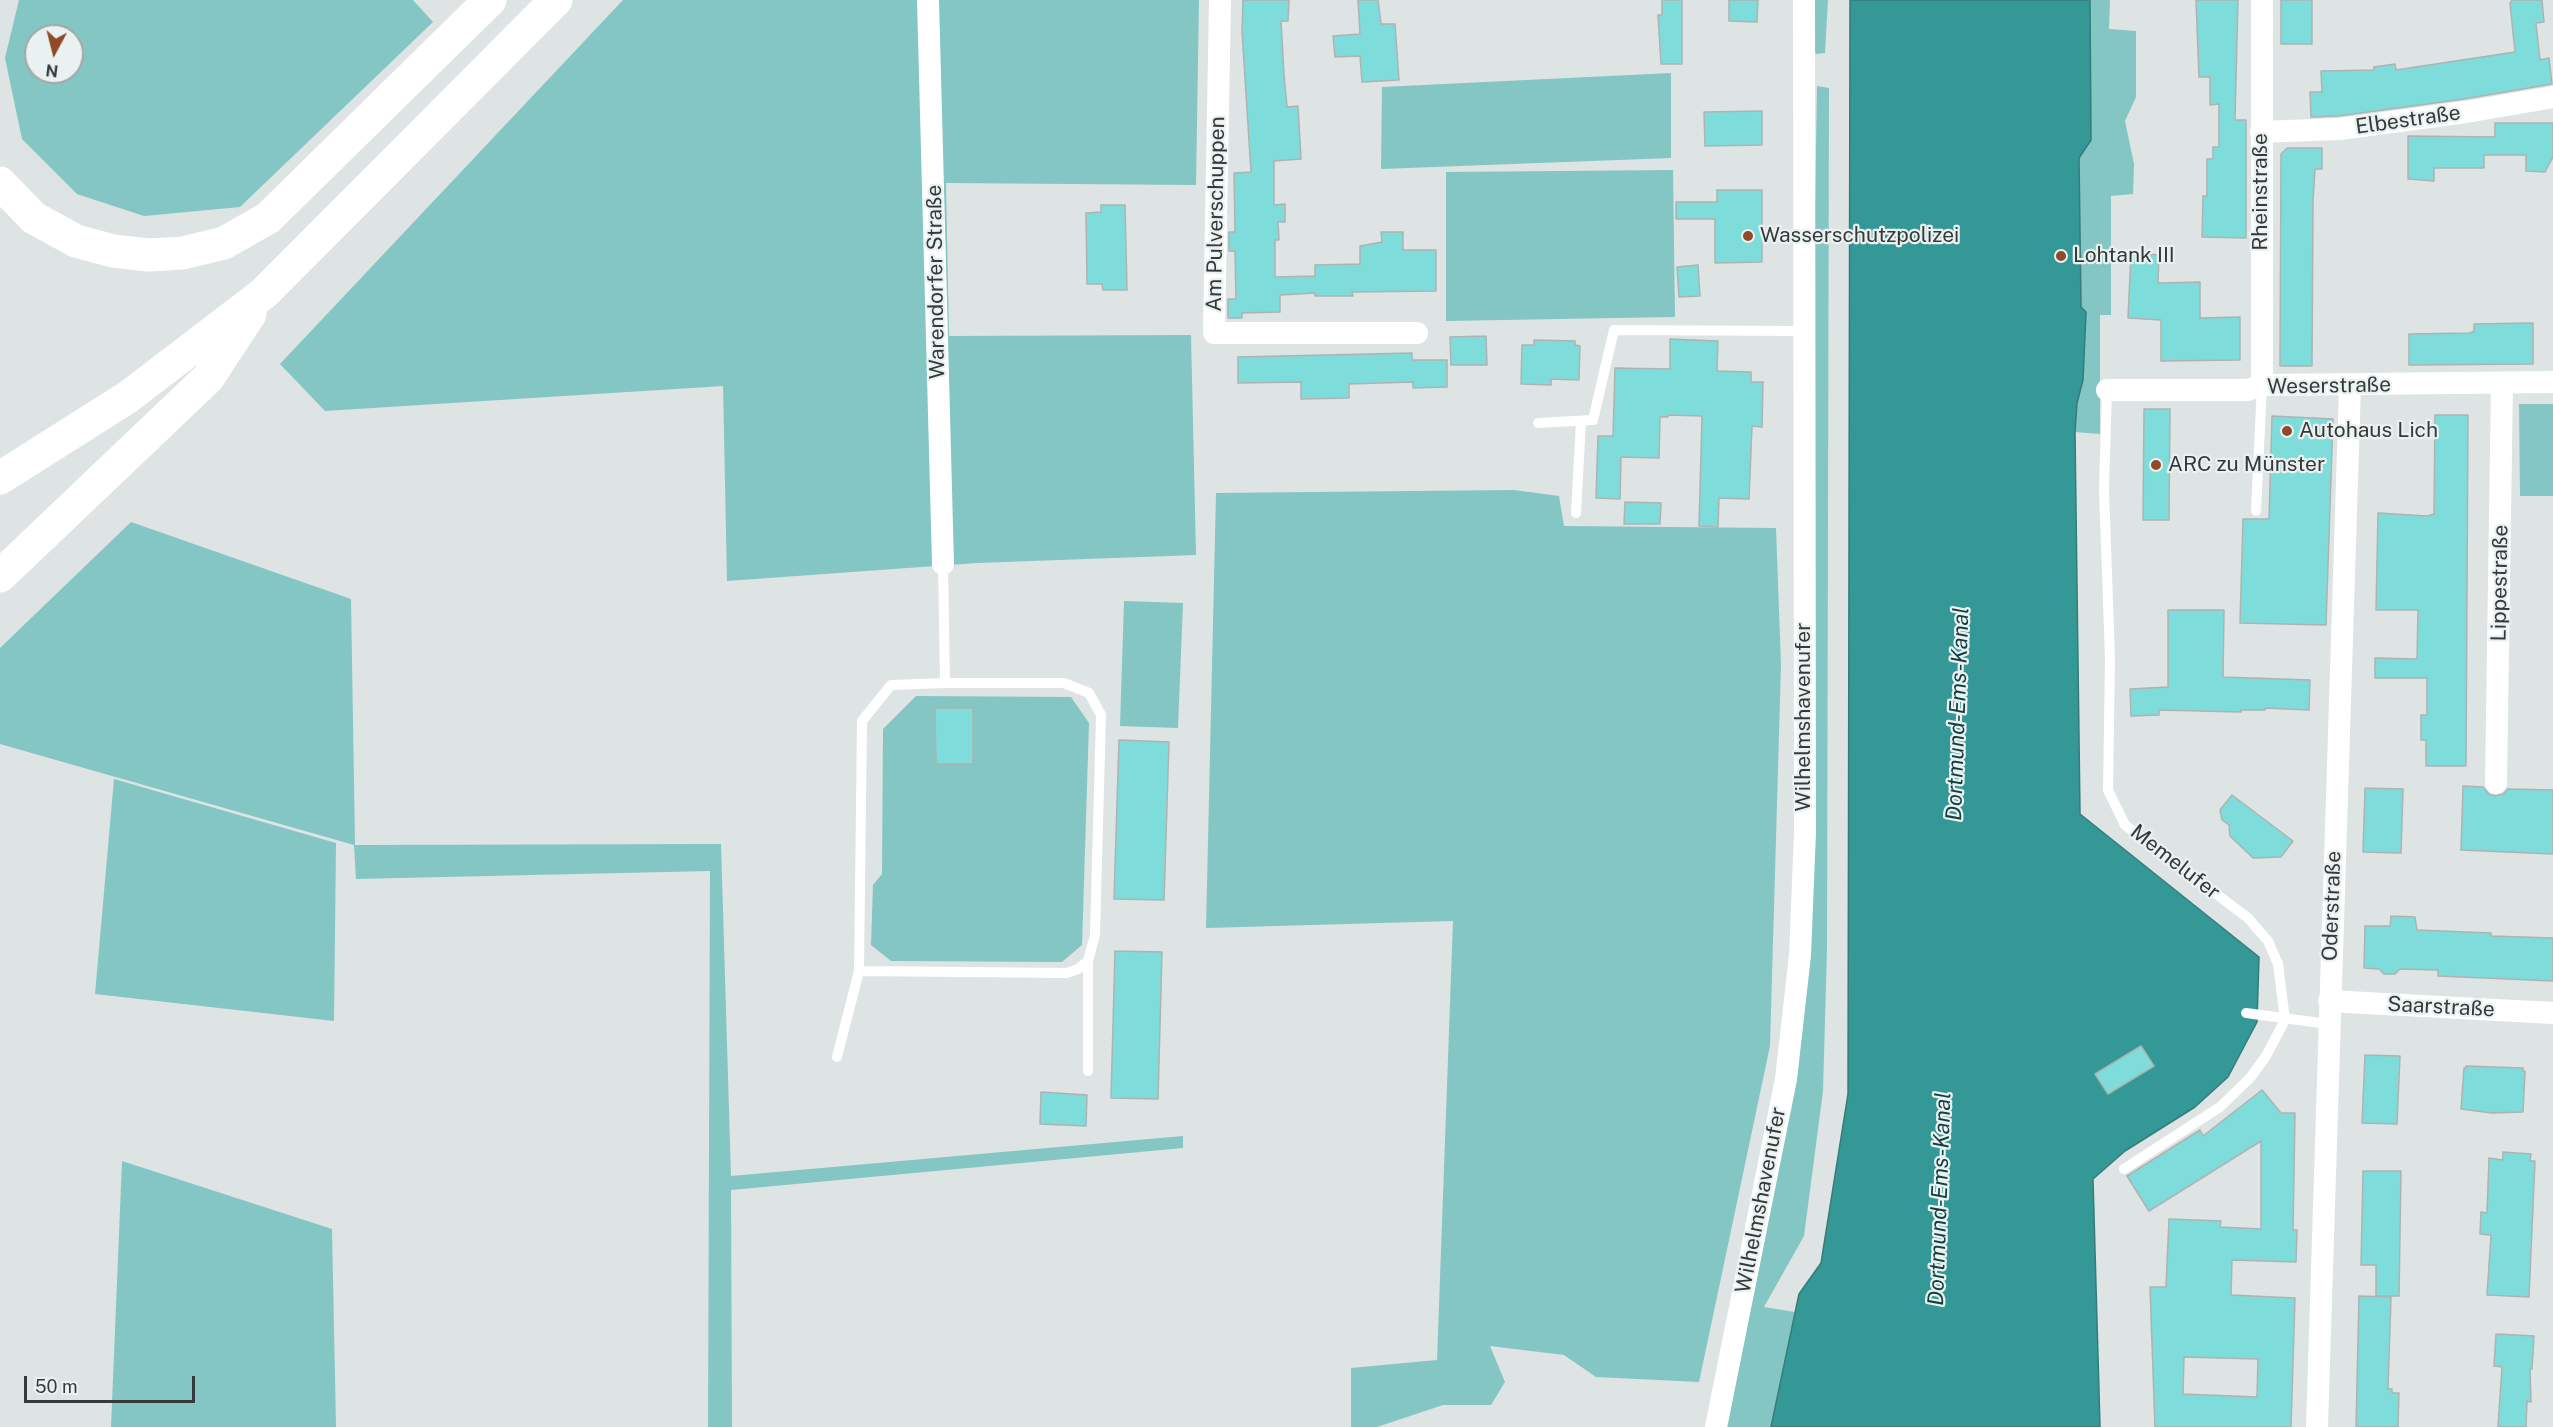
<!DOCTYPE html>
<html>
<head>
<meta charset="utf-8">
<style>
	body { margin:0 }
	#map { position:relative; width:2553px; height:1427px; overflow:hidden; background:#dde4e3; font-family:"Public Sans",sans-serif }
	canvas { display:block }
	.north { position:absolute; left:24px; top:24px; width:60px; height:60px; box-sizing:border-box; background:#eaf1f1; border:2px solid #a2a7a7; border-radius:50%; rotate:187deg; font-size:16px; font-weight:700; line-height:24px; text-align:center; color:#363939 }
	.north::after { content:''; display:block; margin:auto; width:21px; height:27px; background:#914928; clip-path:polygon(50% 0,100% 100%,50% 72%,0 100%) }
	.scale { position:absolute; left:24px; top:1376px; width:171px; height:27px; box-sizing:border-box; border:3px solid #363939; border-top:0; padding-left:8px; font-size:18px; line-height:21px; white-space:nowrap; color:#363939; -webkit-text-stroke:4px #eaf1f1; paint-order:stroke }
</style>
</head>
<body>
<div id="map">
<canvas width="2553" height="1427"></canvas>
<div class="north">N</div>
<div class="scale">50 m</div>
</div>
<script>
const ctx = document.querySelector('canvas').getContext('2d');
ctx.lineJoin = 'round';
function fillPath(path, color) { ctx.fillStyle = color; ctx.fill(path, 'evenodd'); }
const toPath = rows => new Path2D(rows.map(r => 'M' + r).join(''));
function trace(path, color, width, dash) { ctx.strokeStyle = color; ctx.lineWidth = width; ctx.lineCap = dash ? 'butt' : 'round'; ctx.setLineDash(dash || []); ctx.stroke(path); }
function write(font, color, halo, rows, align = 'center') {
  ctx.font = font + ' "Public Sans",sans-serif'; ctx.lineWidth = 4.5; ctx.setLineDash([]); ctx.textBaseline = 'middle'; ctx.strokeStyle = halo; ctx.fillStyle = color; for (const [text, x, y, turn = 0] of rows) {
    ctx.save(); ctx.translate(x, y); ctx.rotate((+turn || 0) * Math.PI / 180); ctx.textAlign = isNaN(turn) ? turn : align; if (halo) ctx.strokeText(text, 0, 0); ctx.fillText(text, 0, 0); ctx.restore();
  }
}
fillPath(toPath([
	[19,0,413,0,433,22,240,207,144,216,77,194,22,139,5,58],
	[36,36,72,36,72,72,36,72],
	[623,0,1199,0,1196,185,946,183,949,336,1191,335,1196,555,977,563,727,581,723,386,325,411,280,364],
	[1810,0,1828,0,1825,53,1816,54,1810,42],
	[2090,0,2110,0,2109,29,2136,31,2136,97,2125,121,2134,164,2133,194,2111,196,2111,315,2100,315,2100,434,2075,432,2077,403,2083,380,2086,312,2081,307,2079,158,2091,140],
	[1671,73,1671,158,1381,169,1382,87],
	[1817,86,1829,88,1827,949,1823,1091,1804,1236,1764,1307,1795,1312,1771,1427,1727,1427,1795,1086,1813,331],
	[1673,170,1675,317,1446,321,1446,172],
	[2519,404,2553,404,2553,496,2520,496],
	[1514,490,1559,496,1564,526,1776,528,1781,665,1770,1046,1699,1382,1596,1377,1564,1355,1490,1346,1505,1382,1491,1405,1443,1405,1377,1427,1351,1427,1351,1368,1437,1360,1453,921,1206,928,1216,493],
	[131,522,351,599,355,845,721,844,731,1176,1183,1136,1183,1148,731,1190,732,1427,708,1427,710,871,356,879,354,845,0,744,0,648],
	[1124,601,1183,603,1178,728,1120,726],
	[916,696,1071,697,1089,723,1082,945,1062,962,891,961,871,945,873,885,882,874,883,729],
	[114,779,336,843,334,1021,95,994],
	[122,1161,332,1229,336,1427,111,1427]
]), '#83c6c4');
const water = toPath([
	[1850,0,2090,0,2091,140,2079,158,2081,307,2086,312,2083,380,2077,403,2075,432,2080,814,2259,957,2257,1022,2228,1077,2195,1107,2125,1151,2093,1179,2100,1427,1771,1427,1799,1294,1821,1263,1848,1094,1850,0]
]);
fillPath(water, '#349897');
trace(water, '#357c7b', 1.5);
const building = toPath([
	[1243,0,1289,0,1288,21,1281,21,1284,75,1287,107,1298,106,1301,159,1274,161,1274,205,1285,204,1285,222,1278,222,1279,240,1275,240,1275,277,1315,276,1315,265,1360,264,1360,246,1382,242,1381,232,1403,232,1403,250,1436,250,1436,291,1352,292,1353,296,1315,296,1315,293,1280,295,1280,312,1242,313,1242,318,1228,318,1228,299,1236,299,1235,251,1229,251,1229,232,1235,232,1234,173,1251,172,1242,31,1243,0],
	[1358,0,1378,0,1381,24,1395,24,1399,80,1362,82,1360,56,1335,57,1333,36,1360,34,1358,0],
	[1662,0,1682,0,1682,64,1661,64,1658,15,1662,15,1662,0],
	[1729,0,1758,0,1757,22,1729,21,1729,0],
	[2196,0,2238,0,2235,120,2246,120,2246,238,2202,237,2203,196,2207,196,2207,159,2213,159,2213,147,2219,147,2219,104,2210,105,2210,77,2199,77,2196,0],
	[2281,0,2312,0,2312,44,2281,44,2281,0],
	[2512,0,2542,0,2544,22,2536,23,2540,60,2549,58,2552,84,2464,99,2339,116,2311,117,2310,92,2322,92,2321,71,2374,70,2374,67,2395,64,2396,70,2515,52,2510,3,2512,0],
	[1762,111,1762,145,1705,146,1704,112,1762,111],
	[2495,123,2553,123,2553,157,2545,172,2526,171,2526,155,2484,155,2484,168,2434,168,2434,181,2408,179,2408,136,2495,137,2495,123],
	[2287,148,2322,148,2322,169,2315,169,2313,201,2312,366,2280,366,2281,154,2287,148],
	[1717,190,1762,190,1762,262,1715,263,1715,219,1676,219,1676,202,1717,202,1717,190],
	[1101,205,1125,205,1127,290,1103,290,1102,284,1087,284,1086,213,1101,212,1101,205],
	[2131,253,2159,255,2158,283,2200,282,2200,318,2240,317,2240,360,2161,361,2161,320,2128,318,2131,253],
	[1698,265,1700,296,1679,297,1677,267,1698,265],
	[2533,323,2533,364,2409,365,2409,334,2470,333,2474,331,2474,324,2533,323],
	[1486,336,1487,365,1451,365,1450,337,1486,336],
	[1670,339,1718,341,1717,371,1751,372,1751,382,1763,382,1762,427,1752,426,1749,499,1719,498,1718,527,1699,526,1702,416,1668,415,1668,417,1660,417,1659,458,1621,457,1620,499,1596,498,1598,436,1613,436,1615,368,1670,369,1670,339],
	[1534,340,1575,341,1575,345,1580,346,1579,380,1551,379,1551,385,1521,384,1522,345,1534,345,1534,340],
	[1412,353,1412,360,1447,360,1447,387,1413,388,1413,382,1349,384,1349,398,1301,399,1301,382,1238,383,1238,357,1412,353],
	[2144,409,2170,409,2169,520,2143,520,2144,409],
	[2435,415,2468,415,2466,766,2426,766,2426,740,2421,740,2421,715,2427,715,2427,678,2375,678,2375,658,2417,659,2418,610,2376,610,2378,513,2427,516,2434,514,2435,415],
	[2272,416,2333,419,2326,625,2240,623,2243,519,2269,519,2272,416],
	[1625,502,1661,503,1660,524,1624,524,1625,502],
	[2168,610,2224,610,2223,677,2310,680,2309,710,2265,708,2265,710,2241,710,2241,712,2159,710,2159,715,2131,716,2130,689,2168,687,2168,610],
	[935,708,973,708,973,764,936,764,935,708],
	[1119,740,1169,742,1164,900,1114,899,1119,740],
	[2463,786,2483,787,2489,794,2495,796,2503,794,2508,789,2553,790,2553,854,2461,850,2463,786],
	[2365,788,2403,789,2401,853,2363,852,2365,788],
	[2232,795,2293,841,2281,857,2253,858,2230,836,2229,825,2222,820,2220,810,2232,795],
	[2391,916,2415,917,2417,930,2491,933,2491,936,2553,938,2553,981,2438,976,2438,970,2400,969,2395,974,2384,974,2379,969,2364,968,2365,926,2390,926,2391,916],
	[1115,951,1162,952,1158,1099,1111,1098,1115,951],
	[2141,1046,2154,1066,2108,1094,2095,1074,2141,1046],
	[2365,1055,2400,1056,2397,1124,2362,1123,2365,1055],
	[2466,1066,2523,1068,2523,1071,2525,1071,2523,1112,2492,1113,2461,1109,2464,1068,2466,1068,2466,1066],
	[2262,1090,2281,1113,2295,1113,2293,1230,2297,1230,2296,1262,2232,1260,2231,1295,2295,1298,2291,1427,2155,1427,2150,1287,2166,1287,2169,1219,2221,1221,2220,1227,2261,1229,2261,1141,2149,1211,2127,1176,2200,1130,2203,1136,2262,1090],
	[2184,1357,2258,1359,2257,1397,2183,1394,2184,1357],
	[1041,1092,1087,1095,1086,1126,1040,1124,1041,1092],
	[2503,1152,2531,1154,2530,1161,2535,1161,2529,1297,2487,1295,2491,1235,2480,1234,2481,1212,2487,1213,2489,1158,2503,1160,2503,1152],
	[2363,1171,2401,1171,2399,1296,2376,1296,2376,1265,2361,1265,2363,1171],
	[2359,1296,2391,1297,2388,1389,2392,1389,2392,1393,2399,1393,2398,1427,2356,1427,2359,1296],
	[2496,1334,2534,1336,2532,1369,2530,1369,2531,1402,2527,1401,2526,1427,2498,1427,2502,1367,2494,1366,2496,1334]
]);
fillPath(building, '#7edddb');
trace(building, '#adb3b3', 1.5);
trace(toPath([
	[2107,390,2104,489,2110,659,2108,790,2125,825,2248,918,2268,941,2278,964,2285,1020,2266,1056,2250,1078,2220,1107,2124,1169],
	[1538,423,1593,420,1614,330,1803,331],
	[2256,511,2262,385],
	[1576,513,1581,421],
	[943,564,945,683,891,685,862,721,859,971,1067,973,1078,969,1088,961,1095,935,1101,715,1089,693,1064,683,945,683],
	[2246,1013,2328,1024],
	[837,1057,859,971],
	[1088,1071,1088,961]
]), '#fff', 10);
trace(toPath([
	[928,0,943,564],
	[1220,0,1214,333,1417,333],
	[2262,0,2262,385],
	[2261,132,2340,129,2466,112,2553,97],
	[2107,390,2248,390,2262,385,2553,382],
	[2496,783,2502,383],
	[2329,1001,2553,1013],
	[1716,1427,1786,1079,1800,955,1805,832,1804,0],
	[2317,1427,2350,386]
]), '#fff', 22);
trace(toPath([
	[0,183,34,218,76,241,113,251,149,255,183,253,224,243,268,218,490,0],
	[0,478,128,397,264,293,556,0],
	[0,576,208,378,250,314]
]), '#fff', 33);
for (const [x, y, r, color] of [
	[1748,236,6,"#914928"],
	[2061,256,6,"#914928"],
	[2287,431,6,"#914928"],
	[2156,465,6,"#914928"]
]) { const dot = new Path2D(); dot.arc(x, y, r, 0, 2 * Math.PI); ctx.fillStyle = color; ctx.fill(dot); trace(dot, '#eaf1f1', 2); }
write('21px', '#363939', '#eaf1f1', [
	["Elbestraße",2408,120,-8],
	["Rheinstraße",2261,192,-90],
	["Am Pulverschuppen",1216,214,-89],
	["Warendorfer Straße",936,282,-91],
	["Weserstraße",2329,386,-1],
	["Lippestraße",2500,583,-89],
	["Wilhelmshavenufer",1804,717,-90],
	["Memelufer",2175,862,38],
	["Oderstraße",2332,906,-88],
	["Saarstraße",2441,1007,3],
	["Wilhelmshavenufer",1761,1200,-79]
]);
write('21px', '#363939', '#eaf1f1', [
	["Wasserschutzpolizei",1760,236],
	["Lohtank III",2073,256],
	["Autohaus Lich",2299,431],
	["ARC zu Münster",2168,465]
], 'left');
write('italic 22px', '#113e3e', '#eaf1f1', [
	["Dortmund-Ems-Kanal",1958,714,-88],
	["Dortmund-Ems-Kanal",1940,1199,-88]
]);
</script>
</body>
</html>
